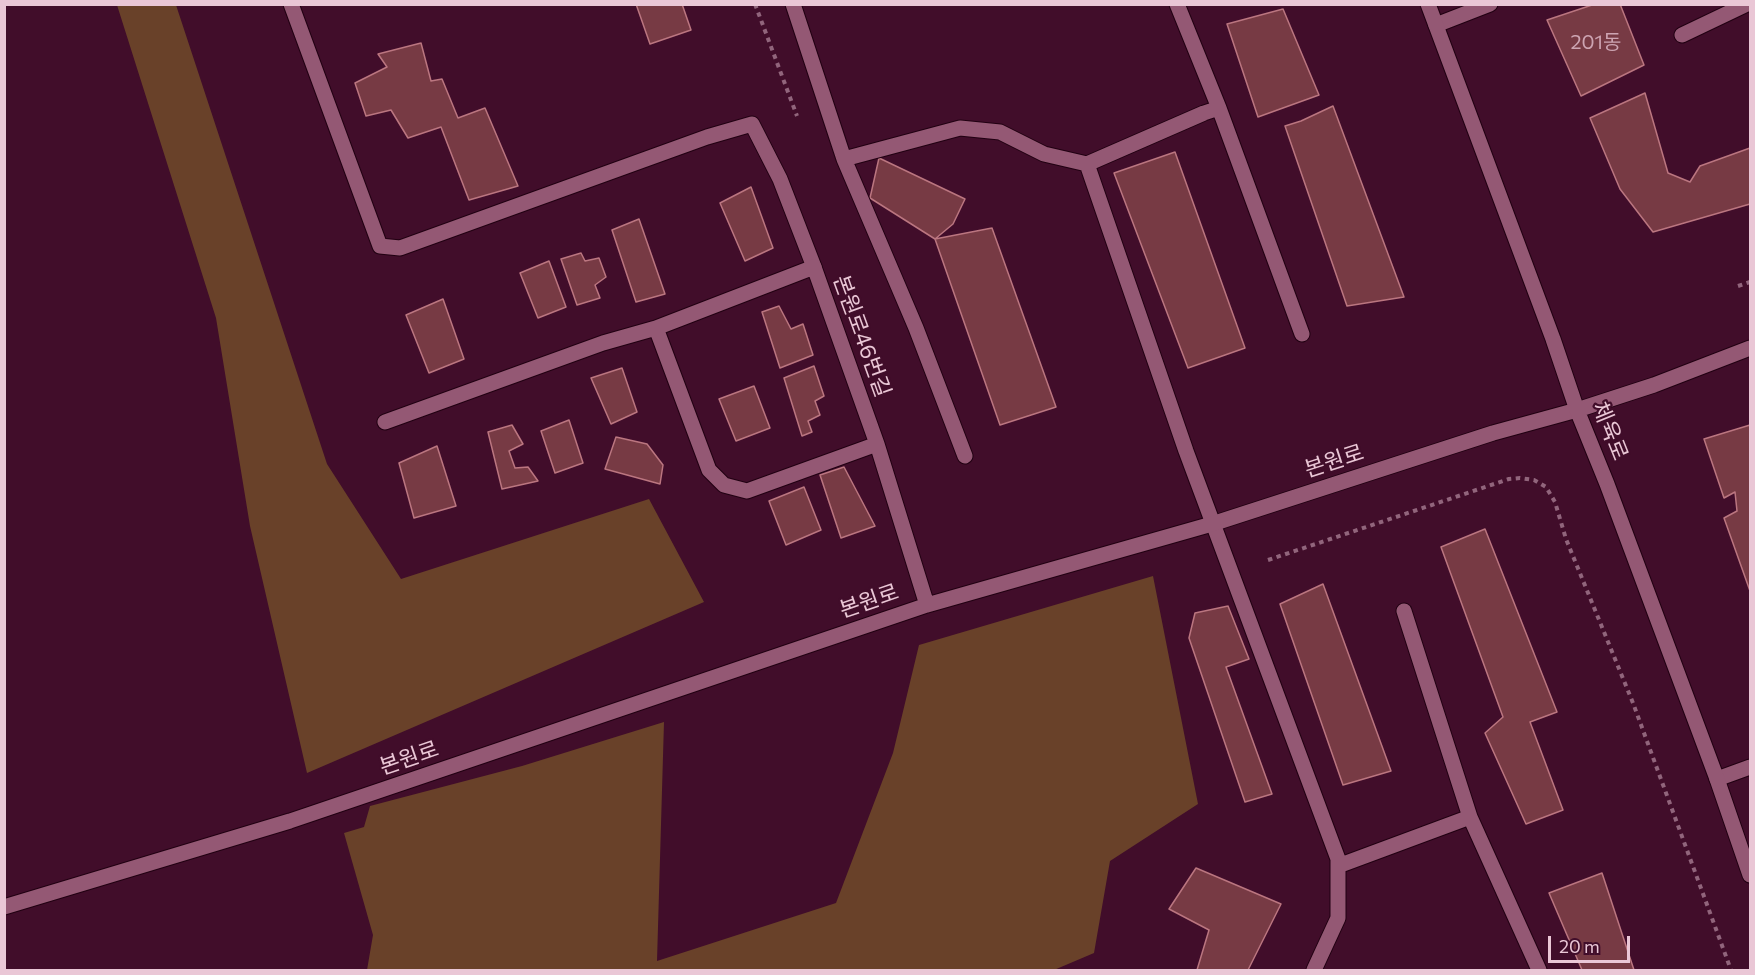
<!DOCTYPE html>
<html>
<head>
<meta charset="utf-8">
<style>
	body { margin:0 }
	#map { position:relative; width:1755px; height:975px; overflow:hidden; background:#410d2a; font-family:Commissioner,sans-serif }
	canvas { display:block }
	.frame { position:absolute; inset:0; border:6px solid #eac7d6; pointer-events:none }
	.scale { position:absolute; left:1548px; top:936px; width:82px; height:27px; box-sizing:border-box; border:3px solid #eac7d6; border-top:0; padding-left:8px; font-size:18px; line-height:21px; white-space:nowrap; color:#eac7d6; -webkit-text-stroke:4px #410d2a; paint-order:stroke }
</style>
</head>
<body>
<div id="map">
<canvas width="1755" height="975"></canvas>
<div class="frame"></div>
<div class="scale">20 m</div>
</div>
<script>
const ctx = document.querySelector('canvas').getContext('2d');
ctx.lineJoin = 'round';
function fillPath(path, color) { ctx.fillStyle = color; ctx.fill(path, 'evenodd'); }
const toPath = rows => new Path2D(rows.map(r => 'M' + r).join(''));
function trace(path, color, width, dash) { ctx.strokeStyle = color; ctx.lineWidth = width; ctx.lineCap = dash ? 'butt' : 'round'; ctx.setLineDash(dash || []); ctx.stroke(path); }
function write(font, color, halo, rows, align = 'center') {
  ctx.font = font + ' Commissioner,"Noto Sans KR",sans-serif'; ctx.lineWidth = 4.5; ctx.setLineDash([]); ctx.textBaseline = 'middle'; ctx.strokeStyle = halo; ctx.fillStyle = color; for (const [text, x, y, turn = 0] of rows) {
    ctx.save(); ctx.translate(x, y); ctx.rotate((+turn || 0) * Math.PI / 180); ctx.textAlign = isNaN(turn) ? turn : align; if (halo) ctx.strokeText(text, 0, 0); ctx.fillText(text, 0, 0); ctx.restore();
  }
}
fillPath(toPath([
	[117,5,176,5,327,464,401,579,649,499,704,602,307,773,250,526,216,318],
	[1153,576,1198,804,1110,861,1094,953,1054,970,367,970,373,935,344,833,364,827,370,806,522,766,664,722,657,961,836,903,893,753,919,645]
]), '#694129');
const building = toPath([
	[636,4,682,4,691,30,650,44,636,4],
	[1595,4,1620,4,1644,65,1581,96,1547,20,1595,4],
	[1283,9,1319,95,1258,117,1227,24,1283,9],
	[421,43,431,81,442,79,458,118,485,108,518,186,469,200,441,127,408,138,391,110,366,116,355,83,387,67,378,54,421,43],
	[1645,93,1668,173,1690,182,1700,166,1750,148,1750,204,1653,232,1620,189,1590,118,1645,93],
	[1333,106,1404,297,1347,306,1285,126,1301,121,1333,106],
	[1175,152,1245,348,1188,368,1114,173,1175,152],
	[879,158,965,199,953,224,935,239,870,198,879,158],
	[751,187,773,248,745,261,720,203,751,187],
	[639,219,665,294,636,302,612,230,639,219],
	[992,228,1056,407,1000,425,935,239,992,228],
	[581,253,585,261,599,258,606,277,595,285,600,298,577,305,561,259,581,253],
	[549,261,566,307,538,318,520,273,549,261],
	[443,299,464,359,429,373,406,315,443,299],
	[779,306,791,329,803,324,813,355,780,368,762,312,779,306],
	[814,366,824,396,815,401,820,415,808,421,812,432,802,436,784,378,814,366],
	[622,368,637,412,611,424,591,378,622,368],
	[754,386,770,428,736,441,719,399,754,386],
	[569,420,583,463,555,473,541,431,569,420],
	[512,425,523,444,509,451,515,468,528,467,538,481,502,489,488,432,512,425],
	[1750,425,1750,591,1724,518,1737,511,1735,492,1724,498,1704,439,1750,425],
	[616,437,647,444,663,465,660,484,605,469,616,437],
	[437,446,456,506,414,518,399,463,437,446],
	[844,467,875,526,841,538,820,475,844,467],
	[804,487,821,530,786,545,769,501,804,487],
	[1485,529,1557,712,1530,722,1563,810,1526,824,1485,733,1503,717,1441,547,1485,529],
	[1323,584,1391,771,1343,785,1280,604,1323,584],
	[1228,606,1249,659,1226,667,1272,794,1245,802,1189,638,1195,613,1228,606],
	[1196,868,1281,904,1248,970,1197,970,1209,930,1169,909,1196,868],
	[1602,873,1634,970,1582,970,1549,893,1602,873]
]);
fillPath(building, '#773a44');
trace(building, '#bb7680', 1.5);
const service = toPath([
	[291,4,380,246,400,248,707,137,752,124,780,179,814,267],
	[793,4,844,159,916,328,965,456],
	[1177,4,1219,108,1302,334],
	[1682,35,1747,4],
	[844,159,960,128,1000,132,1044,154,1087,164,1204,113,1219,108],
	[1087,164,1186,451,1338,859,1338,918,1314,970],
	[1404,611,1470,817,1539,970],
	[1717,779,1750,767],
	[1338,866,1470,817]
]);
const minor = toPath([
	[1436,25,1490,4],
	[656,328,709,470,724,485,747,491,877,444],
	[385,422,603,343,656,328,814,267,877,444,927,605],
	[4,907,290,821,927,605,1212,524,1493,433,1577,410]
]);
const tertiary = toPath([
	[1428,4,1553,339,1577,410,1607,484,1717,779,1750,875],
	[1577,410,1654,385,1750,348]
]);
trace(service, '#210012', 17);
trace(minor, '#210012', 17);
trace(tertiary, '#210012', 17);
trace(toPath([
	[755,4,797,116],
	[1738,286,1750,282],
	[1268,560,1509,479,1520,478,1534,480,1546,487,1555,502,1566,539,1633,703,1731,970]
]), '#91657c', 4, [4.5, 4.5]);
trace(service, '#945874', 15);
trace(minor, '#945874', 15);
trace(tertiary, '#945874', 15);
write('20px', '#cda4b2', null, [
	["201동",1596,42]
]);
write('22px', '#eac7d6', '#410d2a', [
	["본원로46번길",862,336,70],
	["체육로",1610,431,68],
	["본원로",1334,461,-18],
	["본원로",869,601,-19],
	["본원로",409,758,-19]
]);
</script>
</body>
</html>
